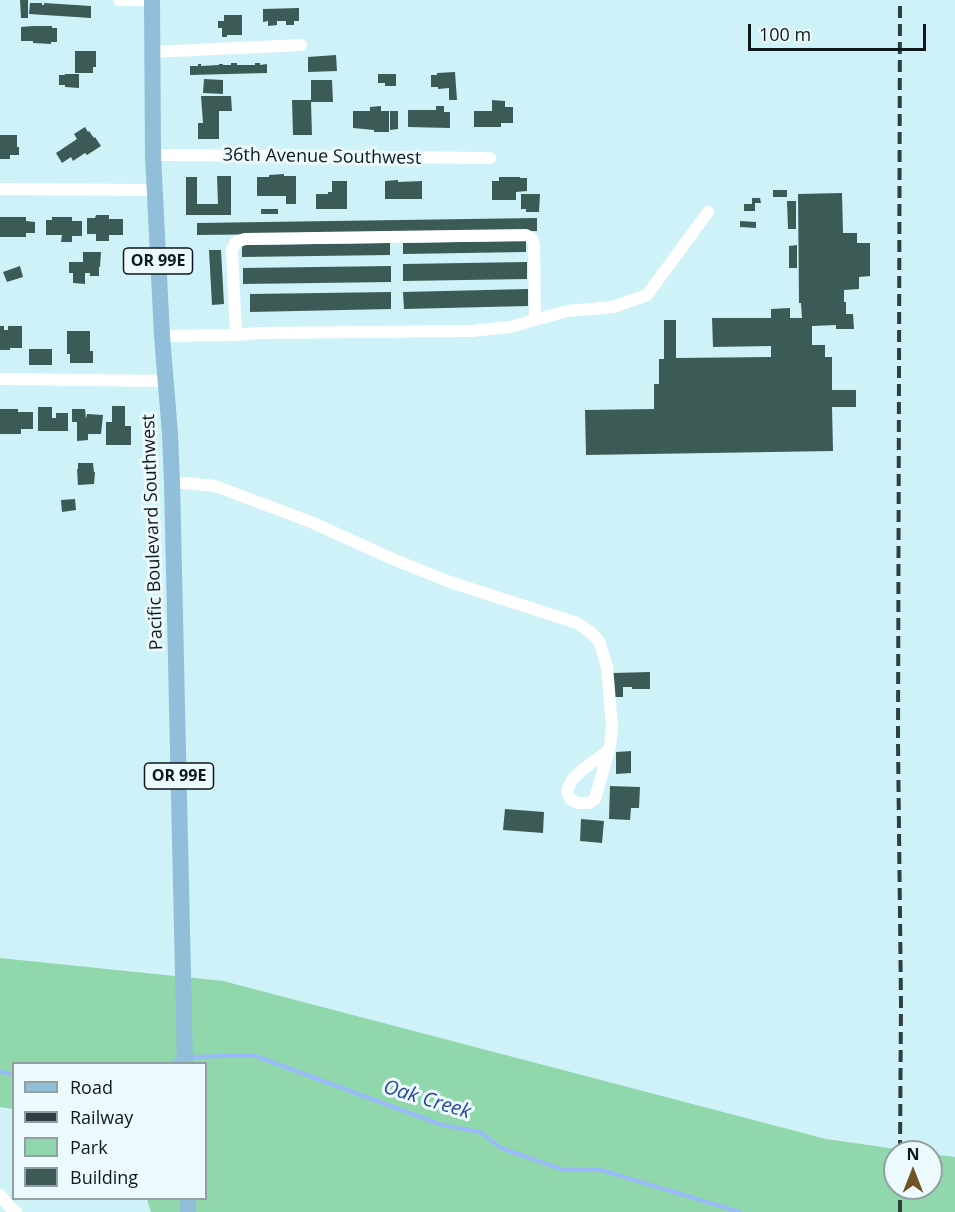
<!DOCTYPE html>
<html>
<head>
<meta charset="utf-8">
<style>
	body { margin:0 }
	#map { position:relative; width:955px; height:1212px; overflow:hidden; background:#cff1f8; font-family:"Open Sans",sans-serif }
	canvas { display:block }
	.legend { position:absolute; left:12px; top:1062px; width:195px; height:138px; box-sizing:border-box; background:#edfafd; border:2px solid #93a0a3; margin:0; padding:8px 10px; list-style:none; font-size:18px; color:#0d191c }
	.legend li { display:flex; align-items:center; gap:12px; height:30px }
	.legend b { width:30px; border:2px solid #93a0a3 }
	.north { position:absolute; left:883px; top:1140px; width:60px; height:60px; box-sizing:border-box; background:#edfafd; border:2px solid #93a0a3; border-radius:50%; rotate:0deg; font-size:16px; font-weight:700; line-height:24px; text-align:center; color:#0d191c }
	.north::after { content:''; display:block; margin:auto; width:21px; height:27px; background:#705427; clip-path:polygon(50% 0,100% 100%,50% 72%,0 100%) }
	.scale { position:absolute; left:748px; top:24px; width:178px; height:27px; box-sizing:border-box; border:3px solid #0d191c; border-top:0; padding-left:8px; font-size:18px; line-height:21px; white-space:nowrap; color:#0d191c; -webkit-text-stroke:4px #edfafd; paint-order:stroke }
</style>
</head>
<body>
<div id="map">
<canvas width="955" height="1212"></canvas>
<ul class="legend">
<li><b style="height:8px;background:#91bed8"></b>Road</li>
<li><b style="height:8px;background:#2e3e41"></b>Railway</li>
<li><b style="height:16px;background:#90d7ac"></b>Park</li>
<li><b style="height:16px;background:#3d5b56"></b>Building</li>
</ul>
<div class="north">N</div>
<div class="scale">100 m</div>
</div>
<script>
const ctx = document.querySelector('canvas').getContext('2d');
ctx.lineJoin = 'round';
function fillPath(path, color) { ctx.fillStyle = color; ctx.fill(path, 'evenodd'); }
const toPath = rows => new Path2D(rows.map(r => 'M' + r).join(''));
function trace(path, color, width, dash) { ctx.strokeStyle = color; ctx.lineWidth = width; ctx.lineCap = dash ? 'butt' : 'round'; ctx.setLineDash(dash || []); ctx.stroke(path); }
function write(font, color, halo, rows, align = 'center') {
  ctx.font = font + ' "Open Sans",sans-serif'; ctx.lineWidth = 6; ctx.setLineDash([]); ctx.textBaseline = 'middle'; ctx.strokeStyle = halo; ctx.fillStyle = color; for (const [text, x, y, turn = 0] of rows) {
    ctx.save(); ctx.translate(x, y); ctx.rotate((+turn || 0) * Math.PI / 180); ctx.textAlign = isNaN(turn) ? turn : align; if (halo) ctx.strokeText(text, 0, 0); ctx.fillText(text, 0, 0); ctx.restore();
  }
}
fillPath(toPath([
	[0,958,223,981,826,1139,917,1152,895,1152,895,1188,931,1188,931,1154,955,1157,955,1212,151,1212,147,1199,206,1198,206,1064,14,1064,13,1109,0,1107]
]), '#90d7ac');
trace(toPath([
	[191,1057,253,1055,442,1125,480,1132,501,1148,564,1170,601,1170,740,1212],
	[171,1064,180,1058],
	[0,1072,14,1074]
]), '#9ab9f8', 4);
fillPath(toPath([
	[20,0,28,0,28,18,21,18],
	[30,3,42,3,42,5,44,5,44,3,91,6,91,18,29,14],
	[299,8,299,21,294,21,294,25,286,25,286,21,277,21,277,25,268,26,268,21,263,22,263,9],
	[224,15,242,15,242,35,227,35,227,37,222,37,222,28,218,28,218,21,224,21],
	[33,26,52,26,52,28,57,28,57,42,51,42,51,44,33,43,33,41,21,41,21,27],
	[75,51,96,51,96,67,93,67,93,73,75,73],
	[336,55,337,71,308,72,308,57],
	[231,63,237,63,237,65,255,65,255,63,260,63,260,65,267,64,267,73,190,75,190,66,198,66,198,64,201,64,201,66,219,65,219,64,223,64,223,65,231,65],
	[455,72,457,100,449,100,449,88,438,89,438,87,431,87,431,75,437,75,437,73],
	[65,74,79,74,79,88,65,87,65,85,59,85,59,75,65,75],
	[378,74,396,74,396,86,385,86,385,83,378,83],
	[204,79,223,80,223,94,203,93],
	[311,80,332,80,333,102,311,102,312,135,293,135,292,100,311,100],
	[201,96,231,96,232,111,219,111,219,139,198,139,198,123,203,123],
	[492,100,505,101,505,107,513,107,513,123,501,123,501,127,474,127,474,111,492,111],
	[381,106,381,111,389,111,389,132,374,132,374,130,353,128,353,111,370,111,370,107],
	[436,106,444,106,444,112,450,112,450,128,408,127,408,110,436,110],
	[390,111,398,111,398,129,390,130],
	[85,127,88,132,89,131,94,138,95,137,101,146,87,155,85,153,73,161,71,157,62,163,56,153,77,139,74,134],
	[0,135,17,135,17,147,19,147,19,155,10,155,10,159,0,159],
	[284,174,284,176,296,176,296,204,286,204,286,196,257,196,257,177,269,177,269,175],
	[217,176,231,176,231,215,186,215,186,177,197,177,197,204,218,204],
	[499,177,520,177,520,178,527,178,527,191,516,192,516,200,492,200,492,181,499,181],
	[398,180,398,182,422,181,422,199,385,199,385,181],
	[332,181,347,181,347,209,316,209,316,194,328,194,328,192,332,192],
	[773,190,787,190,787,197,773,197],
	[842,193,843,233,857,233,857,243,870,243,870,276,859,277,859,289,844,290,844,302,846,302,846,314,853,314,854,329,836,329,836,325,812,326,812,345,825,345,825,357,832,357,832,390,856,390,856,407,832,407,833,451,586,455,585,410,654,409,654,384,659,384,659,359,664,359,664,320,676,320,676,358,771,357,771,346,713,347,712,318,771,318,771,309,790,308,790,318,802,318,801,303,799,303,798,194],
	[521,194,540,194,539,212,526,212,526,209,521,209],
	[752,198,760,198,761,203,755,203,755,211,744,211,744,204,752,204],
	[787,201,796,201,796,229,788,229],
	[261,209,278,209,278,214,261,214],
	[96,215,109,215,109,219,123,219,123,235,109,235,109,241,96,241,96,234,87,234,87,218,95,218],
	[0,217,26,217,26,221,35,222,35,233,26,233,26,237,0,237],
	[52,217,72,217,72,221,82,221,82,236,72,236,72,242,61,242,62,235,46,235,46,220,52,220],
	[537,218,537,231,197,235,197,223],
	[740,221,756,222,756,228,740,227],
	[526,241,526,252,403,254,403,243],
	[390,243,390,255,242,257,242,245],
	[797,245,797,268,789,268,789,246],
	[209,250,221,250,224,304,212,305],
	[83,252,101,252,100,267,99,267,99,276,90,276,90,273,85,273,85,284,73,283,73,273,69,273,69,262,83,262],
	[527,262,527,279,403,281,403,264],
	[20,266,23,277,7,282,3,272],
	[391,266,391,282,243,284,243,268],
	[528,289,528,306,404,309,403,292],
	[391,292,391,309,250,312,250,294],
	[0,326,4,326,4,330,8,330,8,326,22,326,22,348,10,348,10,350,0,350],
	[67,331,90,331,90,351,93,351,93,363,70,363,70,354,67,354],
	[29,349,52,349,52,365,29,365],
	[112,406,125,406,125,426,131,426,131,445,106,445,106,422,112,422],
	[38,407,52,407,52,418,56,418,56,413,68,413,68,431,38,431],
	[0,409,18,409,18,412,33,412,33,429,21,429,21,434,0,434],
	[72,409,85,409,86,419,87,414,103,415,101,434,88,434,88,440,77,441,77,422,72,422],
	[78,463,93,463,94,472,95,472,94,484,78,485,77,469,78,469],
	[75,499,76,510,62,512,61,500],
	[650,672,650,689,632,689,632,687,623,687,623,697,614,697,613,673],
	[631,751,631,773,616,774,616,752],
	[610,786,640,787,639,808,631,808,630,820,609,819],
	[505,809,544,812,543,833,503,830],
	[581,819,604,821,602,843,580,841]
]), '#3d5b56');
trace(toPath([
	[119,0,152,0],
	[152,52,301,45],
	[153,155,490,158],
	[0,189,155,190],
	[236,335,232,250,236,242,245,239,526,235,532,238,534,245,535,320],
	[162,336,236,335,259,333,472,331,510,327,567,311,613,307,647,295,708,212],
	[0,379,166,381],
	[172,482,215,486,311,522,395,560,450,582,577,623,589,631,599,641,603,653,607,667,612,726,610,747,609,750,595,799,589,803,578,803,570,799,567,791,572,780,582,770,609,750],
	[0,1195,8,1205,16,1212]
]), '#fff', 12);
trace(toPath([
	[152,0,153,155,162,336,170,434,172,482,185,1064],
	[188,1198,188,1212]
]), '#91bed8', 16);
trace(toPath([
	[900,1152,901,1004,898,742,900,0],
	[900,1212,900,1188]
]), '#2e3e41', 4, [12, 6]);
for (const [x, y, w] of [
	[158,261,69],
	[179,776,69]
]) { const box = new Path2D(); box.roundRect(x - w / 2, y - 13, w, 26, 4.5); ctx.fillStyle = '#edfafd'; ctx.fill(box); trace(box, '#0d191c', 1.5); }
write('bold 16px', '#0d191c', null, [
	["OR 99E",158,261],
	["OR 99E",179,776]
]);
write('18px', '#0d191c', '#edfafd', [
	["36th Avenue Southwest",322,157,1],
	["Pacific Boulevard Southwest",153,532,-92]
]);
write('italic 20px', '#2448a1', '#edfafd', [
	["Oak Creek",427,1100,17]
]);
</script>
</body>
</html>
